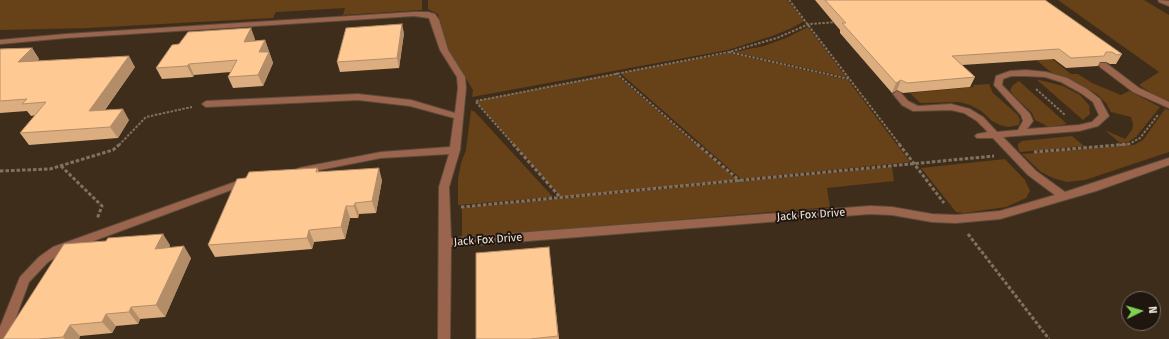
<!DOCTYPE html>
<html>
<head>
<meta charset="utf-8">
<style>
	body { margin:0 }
	#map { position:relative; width:1169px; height:339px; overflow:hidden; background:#3f2d1b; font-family:"Fira Sans",sans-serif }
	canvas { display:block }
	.north { position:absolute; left:1121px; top:291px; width:40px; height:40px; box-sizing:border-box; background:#1f170f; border:1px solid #736a61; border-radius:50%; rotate:85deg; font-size:11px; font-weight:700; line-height:16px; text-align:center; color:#f1e6db }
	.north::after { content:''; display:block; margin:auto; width:14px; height:18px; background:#80d051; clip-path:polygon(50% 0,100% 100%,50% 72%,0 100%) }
</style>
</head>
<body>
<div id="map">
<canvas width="1169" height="339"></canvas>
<div class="north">N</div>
</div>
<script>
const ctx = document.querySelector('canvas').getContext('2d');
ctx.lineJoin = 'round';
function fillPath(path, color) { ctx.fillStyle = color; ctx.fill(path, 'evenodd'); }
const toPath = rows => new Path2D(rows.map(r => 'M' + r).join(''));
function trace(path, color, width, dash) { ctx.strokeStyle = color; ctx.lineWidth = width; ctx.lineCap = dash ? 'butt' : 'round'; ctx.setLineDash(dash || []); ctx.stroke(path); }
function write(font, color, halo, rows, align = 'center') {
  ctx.font = font + ' "Fira Sans",sans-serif'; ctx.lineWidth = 4; ctx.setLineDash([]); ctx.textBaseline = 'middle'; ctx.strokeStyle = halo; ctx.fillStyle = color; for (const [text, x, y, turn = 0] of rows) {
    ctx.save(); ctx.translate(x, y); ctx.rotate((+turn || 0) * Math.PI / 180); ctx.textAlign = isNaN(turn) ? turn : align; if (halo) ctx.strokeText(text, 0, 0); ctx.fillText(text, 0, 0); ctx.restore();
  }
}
fillPath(toPath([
	[0,0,422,0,422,10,343,15,345,8,276,12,273,18,88,28,0,30],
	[428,0,787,0,804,21,792,28,772,36,728,50,472,97,473,90,447,48,438,14,428,9],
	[1058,0,1144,0,1169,15,1169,101,1156,96,1139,85,1159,72],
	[808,27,846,77,734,52,764,46,786,38],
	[729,53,848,80,910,162,741,179,620,73],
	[1051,58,1071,74,1078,74,1092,83,1121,95,1129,91,1160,107,1136,137,1128,142,1120,143,1105,130,1125,139,1132,130,1133,124,1131,117,1111,112,1106,103,1098,95,1077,82,1052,73,1035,59],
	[615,74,737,180,561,197,476,101],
	[1036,79,1063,86,1080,95,1089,105,1090,114,1083,120],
	[1019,81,1067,124,1049,127,1035,120,1032,113,1014,96,1010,90,1013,85],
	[989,84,993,93,1018,115,1020,120,1019,125,1008,127,1000,125,992,121,981,111,970,105,959,102,920,103,910,93,974,87,973,85],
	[1165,109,1169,110,1169,152,1085,180,1067,182,1053,178,1041,172,1022,154,1134,145,1143,140],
	[471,110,475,112,553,197,458,205,458,179,461,163,466,150],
	[1072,136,1084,146,1020,152,1018,148,1018,144,1022,141],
	[1005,159,1025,180,1030,191,1026,198,1006,207,964,213,956,212,921,168],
	[892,167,894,181,827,188,830,207,462,238,462,208]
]), '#674117');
const minor = toPath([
	[1158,0,1169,1,1169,6,1159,2,1158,0],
	[414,12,428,12,435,14,439,20,448,50,465,77,466,88,460,150,449,187,451,238,870,206,892,207,932,214,956,215,1000,211,1055,195,1028,175,993,138,977,138,975,136,977,134,988,132,977,121,964,113,951,110,913,111,902,105,893,94,897,91,900,92,908,101,918,106,951,104,970,109,983,117,997,132,1018,130,1023,121,1021,115,994,85,996,76,1010,71,1026,70,1046,72,1067,78,1087,89,1100,99,1109,116,1098,126,1079,131,1003,137,1036,171,1065,192,1169,158,1169,165,1096,191,1000,219,956,223,932,222,892,215,870,214,451,247,450,339,438,339,439,187,449,154,381,158,299,174,294,171,299,168,381,152,450,147,454,118,410,106,358,100,206,107,202,104,206,101,358,94,411,100,455,113,458,88,457,77,440,50,429,18,414,16,66,38,0,44,0,40,66,34,414,12],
	[1011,76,1026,76,1045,77,1061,82,1081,93,1093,102,1099,115,1092,122,1079,125,1027,129,1033,121,1030,114,1002,85,1003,79,1011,76],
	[1100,63,1106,63,1139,88,1169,102,1169,108,1133,92,1100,67,1099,65,1100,63],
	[246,178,250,179,251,181,250,183,61,253,47,263,29,282,8,339,0,339,0,327,20,277,39,257,53,247,246,178]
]);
trace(minor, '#5b4b3a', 2);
trace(toPath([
	[789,0,900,145],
	[729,52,849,79],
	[616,73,698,145],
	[1036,89,1065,115],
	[476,101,729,52,777,38,809,24,838,22],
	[476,102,514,145],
	[119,145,146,117,192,107],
	[1120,145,1129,144,1140,138,1158,115]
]), '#807161', 2, [2.5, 1.5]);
trace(toPath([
	[513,144,560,197],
	[697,144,740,181],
	[899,144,944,203],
	[1034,152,1129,144],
	[61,166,102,206,97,219],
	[0,171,50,169,113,150,120,144],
	[461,207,994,156],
	[968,234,1049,339]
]), '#807161', 3, [3.5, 2]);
fillPath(minor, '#9b654d');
fillPath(toPath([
	[815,0,1045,0,1122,54,1116,64,1110,64,1106,62,1100,62,1098,66,1066,68,1054,59,962,65,975,77,970,87,903,93,897,90,892,93,840,33,840,30],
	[404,33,399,68,340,72,337,62],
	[255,39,254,41,265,40,273,63,263,86,233,88,228,77,231,72,194,75,193,77,162,79,156,68,179,44],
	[32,48,39,59,37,61,135,67,105,110,129,120,118,138,29,145,20,133,36,115,31,116,27,111,0,113,0,49],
	[317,168,319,172,382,180,376,213,359,214,358,218,350,218,345,239,314,242,312,249,215,257,208,245,246,178],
	[106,241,170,245,169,248,191,258,165,317,140,319,138,324,116,326,112,333,80,336,79,339,3,339],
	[549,247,559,339,476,339]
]), '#dbad7f');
fillPath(toPath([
	[402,24,404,33,399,68,397,58],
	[251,28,255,39,248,53,244,42],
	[265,40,273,63,263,86,258,75,259,52],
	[32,48,39,59,26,73,18,62],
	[129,56,135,67,96,122,89,111],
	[189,64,194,75,193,77,187,66],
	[901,80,897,90,892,93,896,83],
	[123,109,129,120,118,138,110,127],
	[379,168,382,180,376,213,372,201],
	[355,203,359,214,358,218,354,206],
	[346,206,350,218,345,239,341,227],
	[309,230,314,242,312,249,307,238],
	[163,234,170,245,163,261,155,249],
	[184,246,191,258,165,317,156,305],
	[131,307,140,319,138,324,129,312],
	[106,314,116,326,112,333,102,322],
	[70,325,80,336,79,339,65,339,63,337]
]), '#b28d68');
const building = toPath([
	[825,0,1045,0,1122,54,1117,55,1112,52,1106,52,1104,56,1071,58,1059,49,952,56,975,77,907,83,901,80,896,83,842,23,846,23,825,0],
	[402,24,397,58,337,62,346,28,402,24],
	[251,28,244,42,265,40,259,52,269,52,258,75,228,77,237,60,189,64,187,66,156,68,172,45,179,44,188,32,251,28],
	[32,48,18,62,129,56,89,111,123,109,110,127,20,133,46,102,22,104,27,99,0,101,0,49,32,48],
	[317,168,316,172,379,168,372,201,355,203,354,206,346,206,341,227,309,230,307,238,208,245,237,179,246,178,249,172,317,168],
	[163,234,155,249,184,246,156,305,131,307,129,312,106,314,102,322,70,325,63,337,38,339,3,339,64,244,106,241,108,238,163,234],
	[549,247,558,336,530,339,476,339,476,253,549,247]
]);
fillPath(building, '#ffc994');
trace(building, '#b28d68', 1);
write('11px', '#f1e6db', '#1f170f', [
	["Jack Fox Drive",811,215,-4],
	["Jack Fox Drive",488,240,-4]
]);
</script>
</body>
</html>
